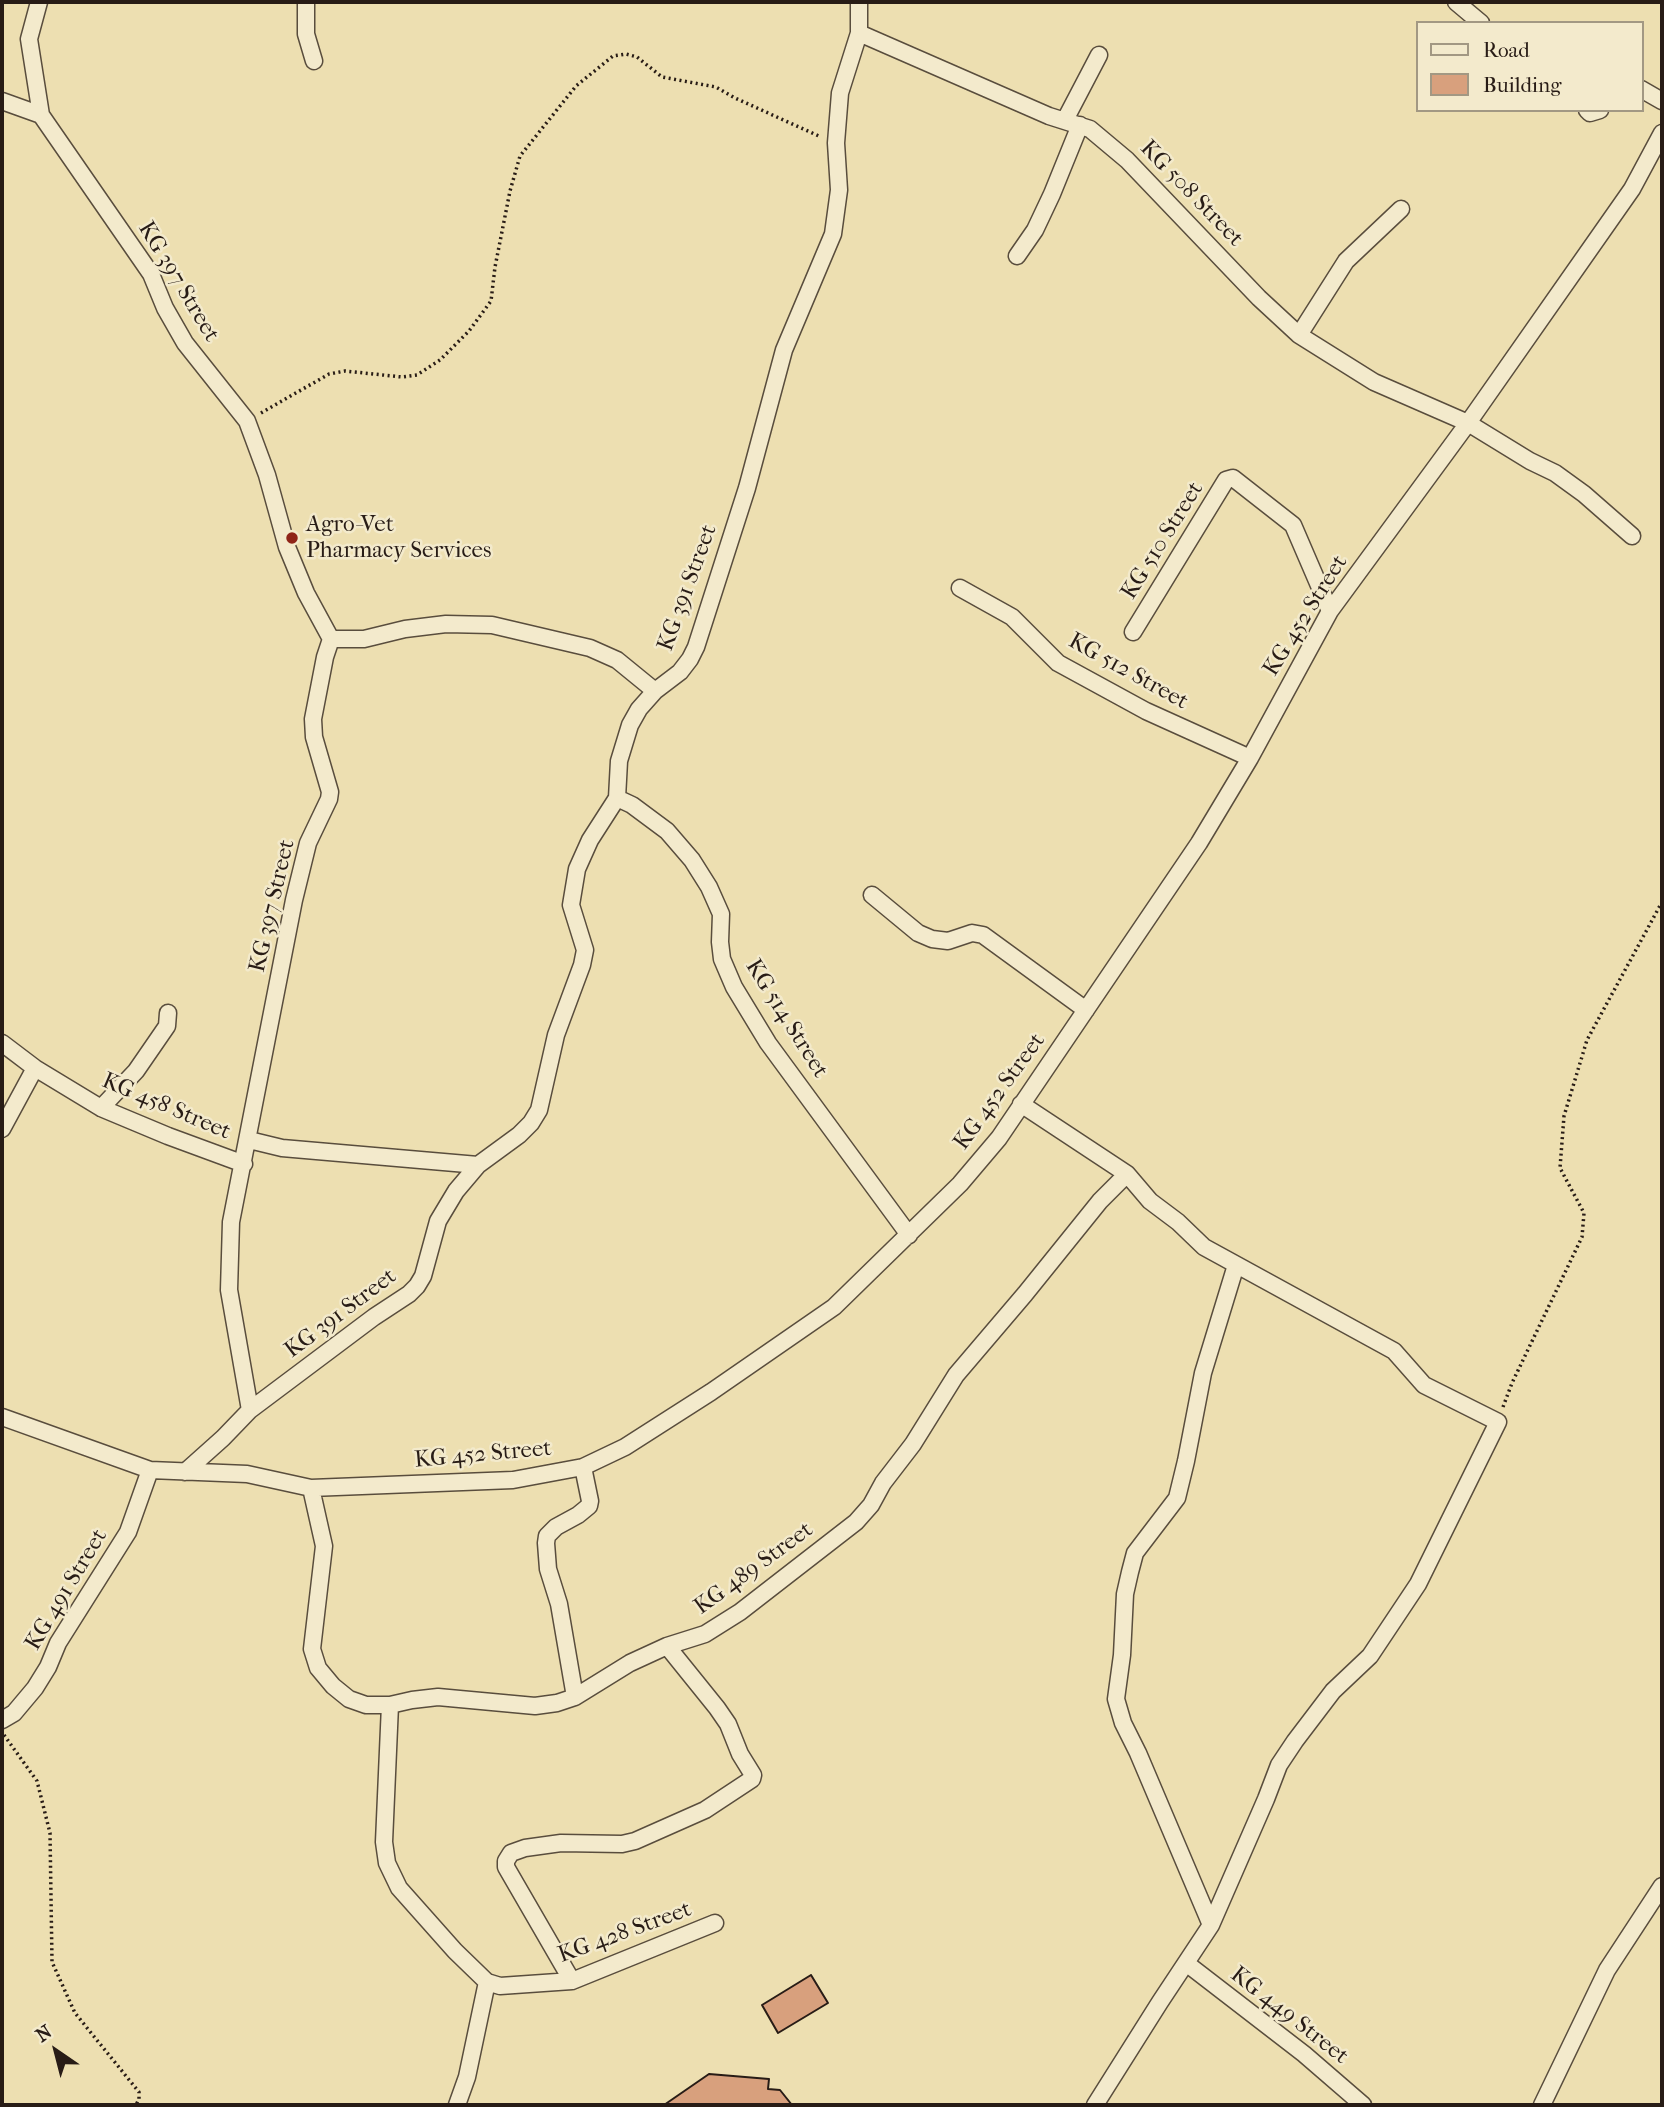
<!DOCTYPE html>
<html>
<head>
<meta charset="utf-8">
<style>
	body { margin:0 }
	#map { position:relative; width:1664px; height:2107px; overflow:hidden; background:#eddfb1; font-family:"IM FELL French Canon",serif }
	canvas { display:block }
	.frame { position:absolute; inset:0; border:4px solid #281c16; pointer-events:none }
	.legend { position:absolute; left:1416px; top:21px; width:228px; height:91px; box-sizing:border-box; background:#f3eacc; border:2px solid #a29883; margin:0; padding:9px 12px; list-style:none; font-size:21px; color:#281c16 }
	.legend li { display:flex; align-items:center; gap:14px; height:35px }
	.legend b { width:35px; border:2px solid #a29883 }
	.north { position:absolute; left:21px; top:2016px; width:70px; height:70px; -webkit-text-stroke:5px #f3eacc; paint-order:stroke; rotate:325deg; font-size:19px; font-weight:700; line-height:28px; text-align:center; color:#281c16 }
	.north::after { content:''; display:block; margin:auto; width:24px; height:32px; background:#281c16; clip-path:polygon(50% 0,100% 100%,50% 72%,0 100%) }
</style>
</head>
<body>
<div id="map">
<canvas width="1664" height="2107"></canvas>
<div class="frame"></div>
<ul class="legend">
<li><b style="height:9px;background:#f3eacc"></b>Road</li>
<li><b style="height:19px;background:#d8a07d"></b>Building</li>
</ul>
<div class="north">N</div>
</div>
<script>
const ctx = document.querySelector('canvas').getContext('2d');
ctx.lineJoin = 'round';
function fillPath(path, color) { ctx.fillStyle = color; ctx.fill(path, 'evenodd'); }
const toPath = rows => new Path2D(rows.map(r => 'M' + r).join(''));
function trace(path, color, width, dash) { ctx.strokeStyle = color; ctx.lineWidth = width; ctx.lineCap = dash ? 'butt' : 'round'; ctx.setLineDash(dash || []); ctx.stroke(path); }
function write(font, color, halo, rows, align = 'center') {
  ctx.font = font + ' "IM FELL French Canon",serif'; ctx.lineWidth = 5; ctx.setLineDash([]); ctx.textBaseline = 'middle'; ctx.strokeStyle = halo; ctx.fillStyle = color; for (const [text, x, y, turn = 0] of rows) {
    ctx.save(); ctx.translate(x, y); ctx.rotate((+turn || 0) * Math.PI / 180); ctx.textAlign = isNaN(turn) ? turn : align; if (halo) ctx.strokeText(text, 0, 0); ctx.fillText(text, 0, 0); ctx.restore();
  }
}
const building = toPath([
	[811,1975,828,2003,778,2033,762,2005,811,1975],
	[709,2074,769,2079,768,2089,780,2090,792,2105,664,2105,709,2074]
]);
fillPath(building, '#d8a07d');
trace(building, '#281c16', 2);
const minor = toPath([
	[39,2,29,39,41,115],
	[306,2,306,34,314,61],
	[1456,2,1481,23],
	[859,33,1049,116,1090,129,1127,160,1259,298,1299,335,1374,382,1468,423,1530,461,1555,473,1584,494,1632,536],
	[1641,89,1662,101],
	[2,101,41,115,151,274,165,308,185,343,247,421,267,475,287,547,306,593,331,639,325,657,313,719,314,737,330,792,329,799,308,843,294,900,231,1222,229,1290,250,1410],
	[1587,110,1590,113,1600,110],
	[1065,120,1099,55],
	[1017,256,1035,230,1052,194,1080,125],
	[1299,335,1346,261,1401,209],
	[960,588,1012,617,1058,663,1146,711,1250,758],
	[1133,632,1226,480,1233,478,1293,525,1330,611],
	[331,639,364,639,405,629,446,624,492,625,590,648,617,660,655,691],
	[617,798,632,805,667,831,692,860,709,887,721,914,720,942,722,959,734,987,768,1043,909,1235],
	[872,895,918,933,932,939,948,941,972,933,983,935,1086,1010],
	[2,1043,35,1068,101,1108,168,1136,244,1164],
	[1021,1104,1127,1174,1150,1201,1178,1222,1204,1247,1394,1351,1424,1385,1498,1422,1418,1584,1370,1656,1333,1691,1295,1741,1279,1765,1266,1799,1211,1925,1160,2002,1095,2105],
	[101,1108,136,1071,167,1026,168,1013],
	[2,1129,35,1068],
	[249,1140,282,1148,478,1165],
	[2,1417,150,1470,247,1474,311,1488,513,1480,583,1467,625,1447,711,1392,834,1307,960,1184,999,1138,1199,843,1250,758,1330,611,1468,423,1632,189,1662,133],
	[185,1472,223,1438,250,1410,374,1317,409,1294,417,1286,423,1276,438,1221,456,1191,478,1165,519,1135,531,1123,539,1110,556,1035,582,965,585,950,571,905,577,869,590,840,617,798,619,761,630,725,639,709,655,691,680,672,690,659,696,647,747,488,784,350,833,234,839,190,836,143,840,93,859,33,859,2],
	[311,1488,324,1546,312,1649,318,1668,333,1686,349,1699,366,1705,390,1705,412,1700,438,1697,535,1706,557,1703,575,1697,630,1663,667,1646,705,1634,740,1612,856,1522,871,1505,883,1483,913,1444,956,1375,1025,1294,1100,1201,1127,1174],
	[575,1697,559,1604,548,1569,546,1543,547,1536,556,1527,578,1515,589,1506,590,1501,583,1467],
	[390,1705,384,1842,387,1863,399,1888,455,1951,487,1982,500,1986,572,1981,715,1923],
	[2,1720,14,1713,35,1688,48,1667,58,1643,128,1532,150,1470],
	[1211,1925,1138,1753,1123,1723,1116,1699,1122,1655,1125,1594,1130,1572,1135,1553,1177,1498,1186,1461,1203,1373,1236,1265],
	[1186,1963,1304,2054,1363,2105],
	[572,1981,506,1867,506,1861,511,1853,525,1848,561,1843,622,1844,635,1841,705,1810,752,1779,753,1775,740,1754,728,1724,717,1708,667,1646],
	[457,2105,467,2077,487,1982],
	[1542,2105,1607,1970,1662,1886]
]);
trace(minor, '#594d3d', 19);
trace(toPath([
	[261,413,329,374,345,371,402,377,417,375,440,360,469,331,491,301,495,267,510,191,520,156,576,86,613,56,626,54,637,57,662,77,716,87,735,98,821,137],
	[1503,1407,1512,1383,1582,1237,1584,1213,1560,1168,1564,1116,1587,1040,1662,902],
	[4,1735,37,1781,50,1833,52,1962,75,2013,139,2092,139,2099,136,2105]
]), '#281c16', 3.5, [2, 3.5]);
trace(minor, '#f3eacc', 16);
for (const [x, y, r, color] of [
	[292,538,7,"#8f2418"]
]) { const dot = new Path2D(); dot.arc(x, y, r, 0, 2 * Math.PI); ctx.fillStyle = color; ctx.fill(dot); trace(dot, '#f3eacc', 2.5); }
write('23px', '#281c16', '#f3eacc', [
	["KG 508 Street",1191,194,46],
	["KG 397 Street",178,282,59],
	["KG 510 Street",1163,541,-58],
	["KG 391 Street",688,588,-70],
	["KG 452 Street",1306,616,-58],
	["KG 512 Street",1128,672,29],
	["KG 397 Street",273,906,-77],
	["KG 514 Street",786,1019,58],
	["KG 452 Street",1000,1092,-54],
	["KG 458 Street",166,1107,23],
	["KG 391 Street",341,1314,-37],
	["KG 452 Street",483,1455,-5],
	["KG 489 Street",754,1569,-36],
	["KG 491 Street",67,1590,-59],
	["KG 428 Street",625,1933,-20],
	["KG 449 Street",1289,2016,38]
]);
write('23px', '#281c16', '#f3eacc', [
	["Agro-Vet",306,525],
	["Pharmacy Services",306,551]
], 'left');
</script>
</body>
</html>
